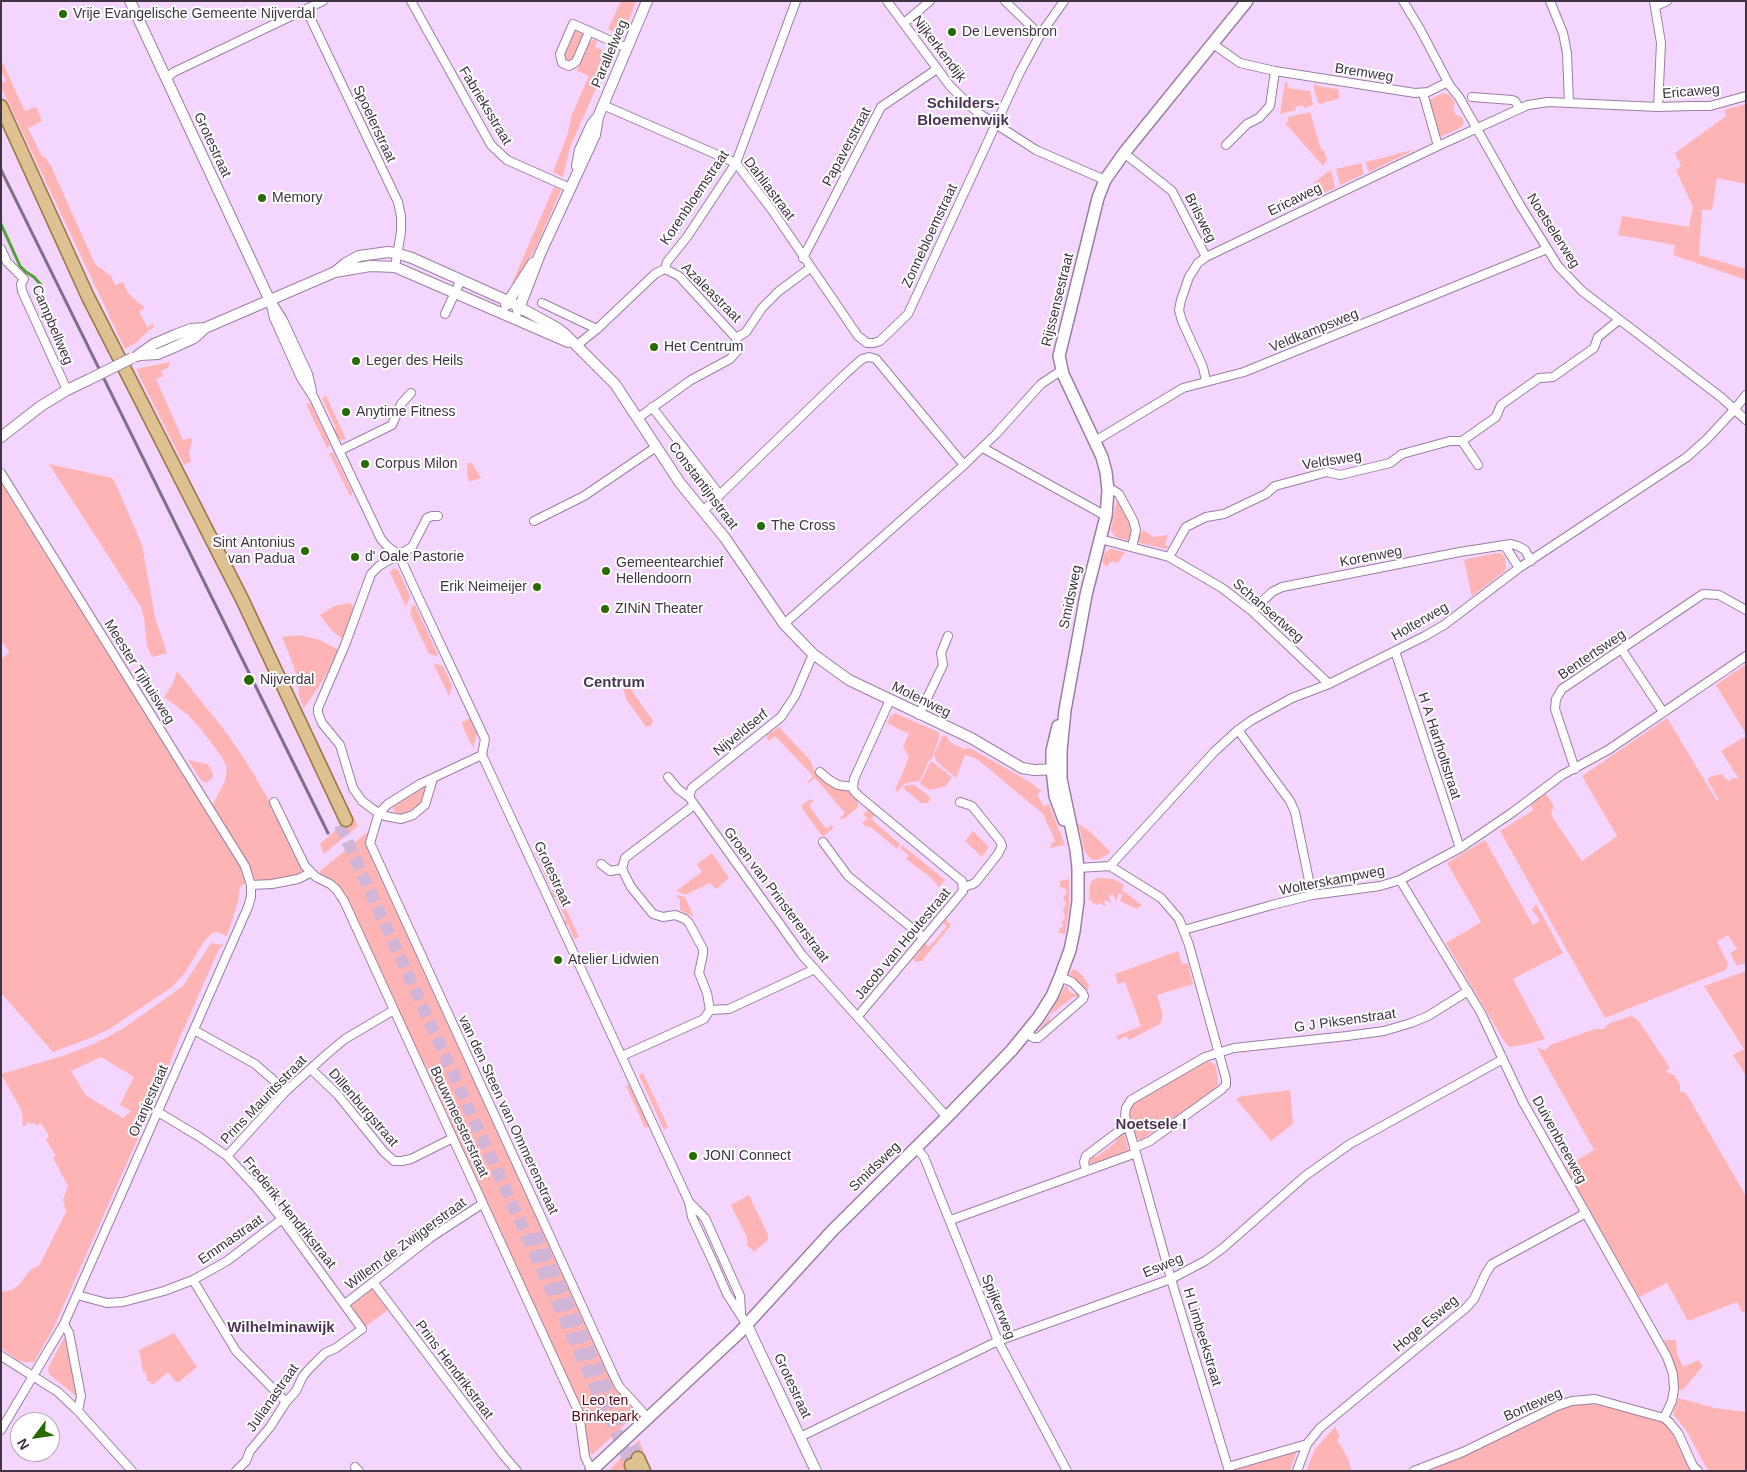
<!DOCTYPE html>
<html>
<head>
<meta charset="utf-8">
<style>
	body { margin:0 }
	#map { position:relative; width:1747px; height:1472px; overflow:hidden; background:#f4d5fe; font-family:Arial,sans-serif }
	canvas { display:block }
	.frame { position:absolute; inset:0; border:2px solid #403343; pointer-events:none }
	.north { position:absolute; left:10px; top:1412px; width:50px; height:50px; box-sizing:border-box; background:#fff; border:1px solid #b3adb4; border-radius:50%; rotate:239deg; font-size:14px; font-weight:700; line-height:20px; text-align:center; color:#403343 }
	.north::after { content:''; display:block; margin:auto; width:18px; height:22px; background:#276b03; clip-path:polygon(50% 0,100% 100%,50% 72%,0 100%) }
</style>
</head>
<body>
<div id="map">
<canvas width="1747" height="1472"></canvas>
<div class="frame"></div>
<div class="north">N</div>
</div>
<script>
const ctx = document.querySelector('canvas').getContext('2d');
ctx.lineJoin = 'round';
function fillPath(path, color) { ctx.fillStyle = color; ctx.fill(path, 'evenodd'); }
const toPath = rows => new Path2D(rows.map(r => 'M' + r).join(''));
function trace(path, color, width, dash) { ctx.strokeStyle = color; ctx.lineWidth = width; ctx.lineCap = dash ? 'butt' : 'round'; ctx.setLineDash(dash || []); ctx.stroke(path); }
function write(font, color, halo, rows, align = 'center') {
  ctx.font = font + ' Arial,sans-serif'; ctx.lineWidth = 4; ctx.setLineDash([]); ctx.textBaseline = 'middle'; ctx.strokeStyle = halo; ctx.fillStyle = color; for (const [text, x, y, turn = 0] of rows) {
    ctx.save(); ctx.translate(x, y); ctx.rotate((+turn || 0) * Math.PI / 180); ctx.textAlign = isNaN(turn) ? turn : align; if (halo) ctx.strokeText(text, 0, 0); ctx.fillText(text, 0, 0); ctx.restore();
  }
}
fillPath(toPath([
	[621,1,636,1,624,33,621,32,618,40,614,39,617,33,608,29],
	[578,29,581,31,583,36,573,60,570,62,567,62,564,58,563,54,574,31],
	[595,39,597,40,595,47,607,52,611,46,614,48,570,147,563,177,553,172,568,133,571,117,589,76,577,71,589,42],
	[2,62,25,111,36,107,42,121,28,128,42,157,45,157,51,166,95,264,111,276,115,285,123,282,128,293,145,308,139,311,147,327,153,324,154,327,147,332,136,343,125,349,1,87,1,83,6,81,1,70],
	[1285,82,1288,83,1287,88,1310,91,1313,105,1304,108,1303,105,1295,107,1296,110,1280,114],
	[1315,83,1318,86,1338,89,1340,98,1320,104,1318,102,1314,89],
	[1443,93,1450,95,1455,103,1453,110,1456,115,1463,118,1464,124,1460,128,1438,138,1428,100],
	[1746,104,1746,184,1717,178,1712,210,1702,210,1699,255,1746,269,1746,280,1673,255,1675,245,1618,235,1622,216,1689,227,1693,207,1676,170,1681,166,1675,153,1726,116,1724,110],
	[1310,112,1320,146,1322,151,1324,150,1327,160,1323,166,1285,123,1288,122,1288,117],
	[1416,149,1369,172,1368,171,1366,162],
	[1361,163,1364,174,1340,185,1336,169],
	[1331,171,1335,188,1322,194,1313,184,1327,172],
	[554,187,561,190,536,247,514,285,512,283],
	[170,362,168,368,161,371,163,376,156,379,183,440,191,438,192,440,189,453,191,462,184,465,136,369],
	[326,396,346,439,341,440,337,437,333,430,336,428,322,398],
	[309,403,311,405,330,444,330,446,327,448,306,404],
	[333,452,352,492,352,495,350,496,329,453],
	[468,462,472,463,481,478,469,482,467,473],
	[49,464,108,477,112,478,115,482,142,545,155,617,167,653,152,657,147,646,144,618,141,607],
	[1,481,227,844,240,866,245,883,240,887,238,902,227,936,216,932,212,933,203,943,185,973,172,987,111,1028,93,1037,53,1052,1,993,1,660,9,652,1,640],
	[1117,498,1129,522,1131,533,1133,534,1132,541,1115,537,1111,530],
	[1144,530,1153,537,1168,535,1165,545,1170,547,1165,549,1136,542,1137,537],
	[1111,549,1125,552,1118,563,1112,561,1106,567,1102,561,1105,552],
	[1496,553,1501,553,1505,557,1506,567,1505,571,1472,596,1464,560],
	[394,568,398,570,410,596,406,607,390,572],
	[350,603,354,607,343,639,332,631,320,615,334,606],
	[415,605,438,655,436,656,429,654,410,614,412,606],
	[300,635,320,640,339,650,323,680,304,708,298,694,299,692,297,677,291,659,282,637],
	[433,663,443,666,452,686,449,696],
	[1746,664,1746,734,1716,685],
	[177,671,229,736,252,771,274,809,302,867,302,871,299,874,260,882,254,879,245,858,215,810,213,804,225,781,227,768,222,757,200,728,188,715,164,697,173,683],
	[623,686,630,688,653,721,651,726,646,727,626,699],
	[895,713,938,732,940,735,932,758,928,762,920,781,905,783,897,792,895,790,909,758,903,746,909,734,887,723,890,716],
	[470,718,477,734,473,748,461,723],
	[1667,718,1717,801,1719,800,1707,779,1712,776,1722,774,1728,781,1733,778,1739,779,1721,751,1744,737,1746,739,1746,963,1737,966,1730,953,1737,949,1728,935,1717,942,1728,963,1726,970,1605,1018,1500,831,1533,810,1530,804,1543,793,1546,794,1554,806,1551,813,1553,818,1582,861,1617,836,1582,776],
	[779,727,810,760,815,772,826,783,835,788,849,791,858,801,858,807,845,818,841,819,840,818,845,813,815,778,809,783,808,782,813,776,775,736,769,741,767,738,767,735],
	[943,735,947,737,950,742,964,749,970,748,1030,782,1040,790,1041,791,1037,795,1044,806,1049,804,1065,845,1050,848,1051,843,1055,841,1043,814,977,759,965,755,956,778,937,762,934,755],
	[188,760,207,764,213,773,212,779,205,783,200,779],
	[931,761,952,777,946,786,930,790,920,784],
	[423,785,426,790,423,799,418,806,402,814,398,814,394,811,392,805],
	[907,785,915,785,931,798,928,802,930,803,921,803,903,788],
	[810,799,814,801,809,805,826,829,832,825,833,826,832,829,824,836,821,835,802,808,802,805],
	[868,810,875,814,871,819,900,844,897,849,869,826,866,827,862,823,867,818,863,814],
	[353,815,358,826,324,854,320,844],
	[1078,823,1089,831,1111,852,1100,859,1093,860,1089,857,1085,852],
	[370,830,367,844,611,1378,634,1407,635,1415,593,1454,589,1455,587,1449,583,1417,451,1129,452,1124,446,1110,441,1108,440,1105,442,1100,435,1086,431,1085,429,1081,431,1077,424,1063,420,1061,344,896,320,876,321,874,320,871],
	[973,831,989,847,979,860,981,856,965,841],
	[1485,840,1533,925,1540,920,1532,910,1536,904,1563,953,1513,979,1545,1039,1527,1044,1509,1047,1504,1041,1446,943,1481,922,1447,863],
	[902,845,945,880,939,887,930,877,906,859,909,856,900,848],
	[538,852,541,855,554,882,549,884,535,853],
	[712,853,729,878,716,889,710,883,685,895,676,891,702,872,697,864],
	[1097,878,1113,879,1124,885,1122,890,1142,905,1137,909,1120,901,1122,895,1118,893,1116,902,1113,894,1109,896,1111,903,1106,900,1104,902,1106,907,1099,903,1097,905,1092,903,1092,901,1089,900,1090,885,1092,881],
	[1069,879,1069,907,1065,934,1059,933,1059,929,1063,926,1062,922,1065,918,1063,910,1066,903,1063,898,1067,892,1065,888,1060,887,1060,881],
	[556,888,579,937,574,939,568,924,565,925,563,921,566,919,555,897,553,898,551,894,552,890],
	[676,895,685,897,694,917,680,910,680,900],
	[942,920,946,920,951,925,922,961,916,962,913,959,920,951,920,946,923,942,929,947,947,926,941,921],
	[211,943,224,945,219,949,180,1037,155,1100,53,1329,34,1362,23,1362,16,1359,1,1348,1,1292,12,1290,20,1284,30,1270,39,1266,66,1212,63,1200,68,1186,53,1158,56,1156,46,1139,49,1136,41,1123,36,1126,34,1123,31,1124,29,1122,23,1127,22,1111,1,1074,63,1056,96,1043,124,1028,183,986],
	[101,1057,134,1077,120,1105,131,1111,123,1118,90,1098,85,1094,71,1071],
	[1178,951,1182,964,1188,963,1193,984,1157,995,1163,1015,1160,1024,1129,1040,1126,1036,1118,1040,1116,1036,1141,1026,1125,982,1118,984,1115,974],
	[1075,969,1082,975,1088,984,1089,987,1087,991,1074,979,1069,976,1071,971],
	[1746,971,1746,1076,1733,1055,1744,1049,1704,986],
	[1067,983,1072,986,1068,986,1068,989,1071,993,1079,994,1080,998,1077,1000,1077,996,1073,997,1050,1015,1049,1025,1036,1034,1048,1018],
	[1631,1016,1638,1020,1670,1068,1665,1071,1674,1075,1680,1085,1680,1091,1686,1093,1746,1196,1746,1311,1742,1312,1737,1302,1688,1321,1667,1283,1639,1297,1565,1167,1594,1150,1537,1048,1545,1050,1550,1045,1595,1029,1604,1029,1608,1024],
	[1205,1061,1212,1062,1216,1066,1218,1081,1217,1088,1141,1140,1135,1138,1128,1116,1129,1109,1134,1100],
	[643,1073,668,1127,664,1130,639,1075],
	[628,1085,631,1087,648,1124,648,1127,645,1128,626,1086],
	[1290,1090,1293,1124,1271,1141,1236,1099,1242,1096],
	[1124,1133,1128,1148,1127,1151,1092,1166,1090,1162,1090,1158,1093,1156,1096,1157,1116,1142,1117,1138],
	[749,1195,768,1235,768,1240,754,1252,747,1245,747,1237,731,1205],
	[371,1289,376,1290,389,1309,365,1327,352,1306,354,1301],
	[174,1333,197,1367,179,1382,176,1382,168,1372,153,1385,149,1381,147,1381,146,1373,143,1372,139,1350],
	[64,1338,68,1340,77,1397,49,1374,48,1368],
	[1664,1340,1676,1340,1677,1354,1683,1367,1698,1360,1703,1366,1683,1390,1679,1389,1676,1368],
	[1678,1398,1715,1408,1746,1412,1746,1471,1710,1471,1706,1467,1686,1430,1673,1414],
	[1573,1404,1589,1404,1612,1407,1659,1420,1669,1428,1693,1471,1430,1471,1557,1409],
	[1335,1427,1340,1436,1337,1440,1349,1460,1351,1471,1306,1471,1315,1449],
	[639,1440,644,1452,625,1471,608,1471],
	[1297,1450,1290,1471,1238,1471,1237,1467,1242,1467,1286,1455,1288,1451]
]), '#feb4b5');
trace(toPath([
	[1,224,20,266,26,272,34,277,41,285]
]), '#50a332', 3);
trace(toPath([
	[340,825,631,1465],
	[535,1233,638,1458]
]), '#d0b5d9', 12, [12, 6]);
const minor = toPath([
	[411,1,491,145,507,160,570,188],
	[887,1,950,86,977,112,1036,150,1105,180],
	[1005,1,1040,35],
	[1403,1,1420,29,1450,86,1459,97,1520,205,1558,266,1582,291,1722,398,1746,420],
	[1550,1,1563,33,1567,53,1569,103],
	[1654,1,1661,43,1658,107],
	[1656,6,1667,1],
	[306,9,398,202,401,216,401,232,395,267],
	[904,23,930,1],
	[589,32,576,62,569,66,562,63,560,54,573,24,627,48],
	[1213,44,1240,63,1275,71,1415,93,1428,92,1448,82],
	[166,78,174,72,323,1],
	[1423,93,1438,146],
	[1472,97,1512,100,1515,101,1519,108],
	[603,105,736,163,772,210,858,336,867,343,874,343,880,341,908,314,1020,72,1040,35,1064,1],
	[1226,145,1247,124,1259,118,1270,106,1275,71],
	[1124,153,1172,191,1206,257],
	[1,249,7,262,24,279,21,284,22,291,67,390],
	[803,258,881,107,937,69],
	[665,269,679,276,736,338],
	[270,301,274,318,301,378,314,398,381,539,387,546,399,555,415,590,485,739,482,755,689,1202,692,1217,713,1262,727,1294,747,1325],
	[542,303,597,329],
	[273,304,283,320,308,374,312,391],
	[445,314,461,280],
	[576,346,597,329,656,273,665,269,667,262,687,237,736,163,796,1],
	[1206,381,1203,367,1182,321,1179,310,1181,300,1189,277,1198,263,1206,257,1438,146,1528,105,1548,102,1658,107,1692,106,1710,106,1746,96],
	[652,407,720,495],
	[638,418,691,380,730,359,738,350,736,338,746,332,762,308,779,291,810,268],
	[1095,441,1183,388,1244,372,1547,249],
	[1462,441,1478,465],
	[983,448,1106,516],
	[339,451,392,425,401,404,411,393],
	[1,473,245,866,251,885,251,897,248,907,64,1324,1,1430],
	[1108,490,1113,490,1119,494,1133,520,1136,530,1132,547],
	[703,511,844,375,862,359,869,357,876,359,964,465],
	[534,521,584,496,656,447],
	[1100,539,1169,557,1222,588,1252,611,1329,684],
	[1503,546,1507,549,1519,568],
	[1169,557,1186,527,1206,517,1224,514,1266,494,1275,486,1327,472,1340,475,1390,463,1402,454,1450,441,1462,441,1496,417,1501,405,1539,378,1553,377,1594,348,1598,337,1619,320],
	[1252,611,1272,592,1282,587,1460,552,1511,544,1518,546,1525,550,1531,561],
	[784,624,964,465,996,434,1041,384,1062,370],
	[1622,650,1663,712],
	[1395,651,1460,848],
	[919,715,943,665,941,653,948,636],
	[1238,730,1290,801,1295,812,1312,895],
	[482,755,420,784,388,804,379,813,370,843,614,1376,619,1386,648,1418],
	[1575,769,1555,709,1556,699,1562,689,1703,594,1719,595,1746,610],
	[820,772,828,779,838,785,853,787],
	[668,777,678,789,689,797,802,955,947,1117],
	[433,778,425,805,413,815,401,819,385,816,374,810,362,801,353,788,340,745,322,723,318,713,318,708,345,645,371,574,379,566,412,547,427,518,432,516,438,516],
	[689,797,692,788,781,717,795,696,813,654],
	[274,802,305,866,316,877,330,884,336,889,344,901,579,1413,585,1457,592,1471],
	[960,802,972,806,1000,841,1002,846,998,854,976,882,973,884,964,887],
	[823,842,848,876,924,938],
	[601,864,610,871,622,869],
	[1110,866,1214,752,1238,730,1252,720,1292,698,1329,684,1425,636,1444,625,1519,568,1687,457,1707,439,1734,410,1746,395],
	[1078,868,1110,866,1161,898,1179,919,1189,945,1226,1079,1226,1085,1221,1090,1150,1141,1134,1148],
	[1400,880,1481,1013,1523,1102,1667,1357,1673,1374,1674,1389,1672,1401,1664,1418],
	[251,885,272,884,298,879,310,873],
	[1184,930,1272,905,1312,895,1380,886,1400,880,1460,848,1513,812,1562,775,1608,750,1746,656],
	[710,1010,729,1009,815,969],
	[858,1016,963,891,962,881,958,878,859,796,854,791,853,787,854,779,890,700],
	[194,1030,255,1064,286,1091],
	[1026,1033,1034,1038,1038,1038,1083,999,1084,996,1082,992,1072,982,1060,977],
	[622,1056,704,1019,710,1010,707,993,699,973,703,954,703,949,689,923,685,919,675,915,663,917,653,914,631,887,622,869,625,858,694,805],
	[311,1069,338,1095,384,1152,394,1161,402,1161,411,1159,453,1138],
	[158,1112,198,1136,227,1156,255,1186,282,1219,362,1329,336,1348,325,1353,309,1369,303,1376,296,1391,286,1402,270,1427,250,1451,246,1461,236,1471],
	[916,1148,924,1157,998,1341,1067,1471],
	[1136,1153,1171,1279,1229,1471],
	[227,1156,286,1091,327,1054,345,1039,394,1010],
	[1086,1171,1084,1162,1086,1156,1119,1131,1127,1127],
	[689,1202,705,1218,740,1296,741,1313],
	[951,1220,1136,1153,1125,1116,1126,1108,1131,1100,1205,1057,1234,1048,1347,1036,1384,1031,1411,1023,1428,1016,1468,991],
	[193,1280,236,1351,286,1402],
	[373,1282,504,1456,517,1471],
	[77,1295,107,1303,123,1302,164,1291,193,1280,227,1261,282,1219],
	[345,1304,430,1238,482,1204],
	[64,1324,69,1333,81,1396,78,1411],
	[1,1356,58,1392,78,1411,132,1471],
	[800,1437,998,1341,1171,1279,1184,1272,1205,1261,1223,1248,1305,1176,1350,1144,1503,1059],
	[355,1467,359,1471],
	[1228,1467,1307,1444],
	[1297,1471,1307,1444,1320,1428,1466,1308,1474,1299,1486,1273,1492,1264,1586,1213],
	[1414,1471,1463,1452,1557,1406,1572,1401,1595,1399,1664,1418,1669,1422,1678,1433,1693,1466,1698,1471]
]);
const tertiary = toPath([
	[130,1,270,301],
	[577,166,580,150,591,126,595,120],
	[335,272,346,263,359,256,388,252,396,253,412,258,508,301,557,328,565,334,615,384,680,483,725,538,784,624,813,654,849,680,971,738,1022,768,1034,770,1060,769],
	[506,305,533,263],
	[518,311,540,254,595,135,598,117,647,1],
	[140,355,158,354,170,349,194,338,205,328,335,272,370,266,395,267,568,342],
	[137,356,154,344,175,335,191,329,205,328],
	[1,437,41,406,67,390,88,380],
	[747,1325,816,1471]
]);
const secondary = toPath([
	[1058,726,1052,751,1052,769,1055,796,1064,820],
	[591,1471,739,1333,832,1231,947,1117,1011,1051,1038,1018,1052,996,1060,977,1070,950,1074,931,1078,901,1078,868,1076,850,1061,779,1061,751,1065,710,1086,595,1106,516,1108,490,1106,472,1102,457,1063,374,1059,356,1098,198,1105,180,1124,153,1247,1]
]);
const primary = toPath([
	[1,106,88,297,242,599,346,820],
	[638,1458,644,1471],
	[631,1465,634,1471]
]);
trace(minor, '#9b7ea3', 10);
trace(tertiary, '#9b7ea3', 12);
trace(secondary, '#9b7ea3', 14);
trace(primary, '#987445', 15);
trace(minor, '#fff', 8);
trace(tertiary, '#fff', 10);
trace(secondary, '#fff', 11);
trace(primary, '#ddc190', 12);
trace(toPath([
	[1,170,328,833]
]), '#816e87', 3);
const tertiaryBridge = toPath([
	[88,380,132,358]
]);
trace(tertiaryBridge, '#9b7ea3', 12, []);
trace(tertiaryBridge, '#fff', 10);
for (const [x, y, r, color] of [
	[63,14,5,"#276b03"],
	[952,32,5,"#276b03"],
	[262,198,5,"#276b03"],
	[654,347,5,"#276b03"],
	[356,361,5,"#276b03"],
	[346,412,5,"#276b03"],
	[365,464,5,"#276b03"],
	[761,526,5,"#276b03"],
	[305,551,5,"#276b03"],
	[355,557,5,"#276b03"],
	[606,571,5,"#276b03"],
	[537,587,5,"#276b03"],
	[605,609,5,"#276b03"],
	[249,680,6,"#276b03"],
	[558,960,5,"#276b03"],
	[693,1156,5,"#276b03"]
]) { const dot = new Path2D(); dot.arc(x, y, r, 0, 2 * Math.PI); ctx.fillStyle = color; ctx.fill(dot); trace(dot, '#fff', 2); }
write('14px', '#403343', '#fff', [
	["Vrije Evangelische Gemeente Nijverdal",73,14],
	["De Levensbron",962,32],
	["Memory",272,198],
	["Het Centrum",664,347],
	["Leger des Heils",366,361],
	["Anytime Fitness",356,412],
	["Corpus Milon",375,464],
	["The Cross",771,526],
	["Sint Antonius",295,543,"right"],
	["van Padua",295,559,"right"],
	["d' Oale Pastorie",365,557],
	["Gemeentearchief",616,563],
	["Hellendoorn",616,579],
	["Erik Neimeijer",527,587,"right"],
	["ZINiN Theater",615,609],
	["Nijverdal",260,680],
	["Atelier Lidwien",568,960],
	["JONI Connect",703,1156]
], 'left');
write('14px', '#403343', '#fff', [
	["Nijkerkendijk",939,49,53],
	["Parallelweg",610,54,-67],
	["Bremweg",1364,73,9],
	["Ericaweg",1691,92,-5],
	["Fabrieksstraat",485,106,59],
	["Spoelerstraat",374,124,65],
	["Grotestraat",212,145,65],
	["Papaverstraat",847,147,-62],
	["Dahliastraat",769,189,53],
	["Korenbloemstraat",695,198,-56],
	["Ericaweg",1295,200,-26],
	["Brilsweg",1200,218,63],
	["Noetselerweg",1553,231,57],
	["Zonnebloemstraat",930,236,-65],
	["Azaleastraat",711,293,45],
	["Rijssensestraat",1058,300,-76],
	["Campbellweg",52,325,67],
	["Veldkampsweg",1314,331,-22],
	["Veldsweg",1332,461,-9],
	["Constantijnstraat",703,486,53],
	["Korenweg",1371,557,-11],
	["Smidsweg",1071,597,-78],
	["Schansertweg",1268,611,41],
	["Holterweg",1420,622,-30],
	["Bentertsweg",1592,655,-34],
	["Meester Tijhuisweg",139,672,58],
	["Molenweg",921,700,26],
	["Nijveldserf",741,733,-39],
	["H A Hartholtstraat",1439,746,72],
	["Grotestraat",552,874,65],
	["Wolterskampweg",1332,881,-11],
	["Groen van Prinstererstraat",776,895,53],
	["Jacob van Houtestraat",903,944,-50],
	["G J Piksenstraat",1345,1021,-8],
	["Prins Mauritsstraat",264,1100,-46],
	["Oranjestraat",149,1101,-66],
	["Dillenburgstraat",363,1108,49],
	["van den Steen van Ommerenstraat",508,1115,65],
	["Bouwmeesterstraat",459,1122,65],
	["Duivenbreeweg",1559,1140,61],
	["Smidsweg",875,1167,-44],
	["Frederik Hendrikstraat",289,1213,51],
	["Emmastraat",231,1240,-35],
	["Willem de Zwijgerstraat",406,1244,-36],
	["Esweg",1163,1266,-23],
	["Spijkerweg",998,1307,68],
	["Hoge Esweg",1426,1324,-40],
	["H Limbeekstraat",1202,1337,73],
	["Prins Hendrikstraat",454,1370,53],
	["Grotestraat",792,1386,65],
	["Julianastraat",273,1398,-55],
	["Bonteweg",1533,1405,-24]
]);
write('14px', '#5d0316', '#fff', [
	["Leo ten",605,1401],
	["Brinkepark",605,1417]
]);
write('bold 15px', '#4d3455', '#fff', [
	["Schilders-",963,104],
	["Bloemenwijk",963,121],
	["Centrum",614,683],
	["Noetsele I",1151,1125],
	["Wilhelminawijk",281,1328]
]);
</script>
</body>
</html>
